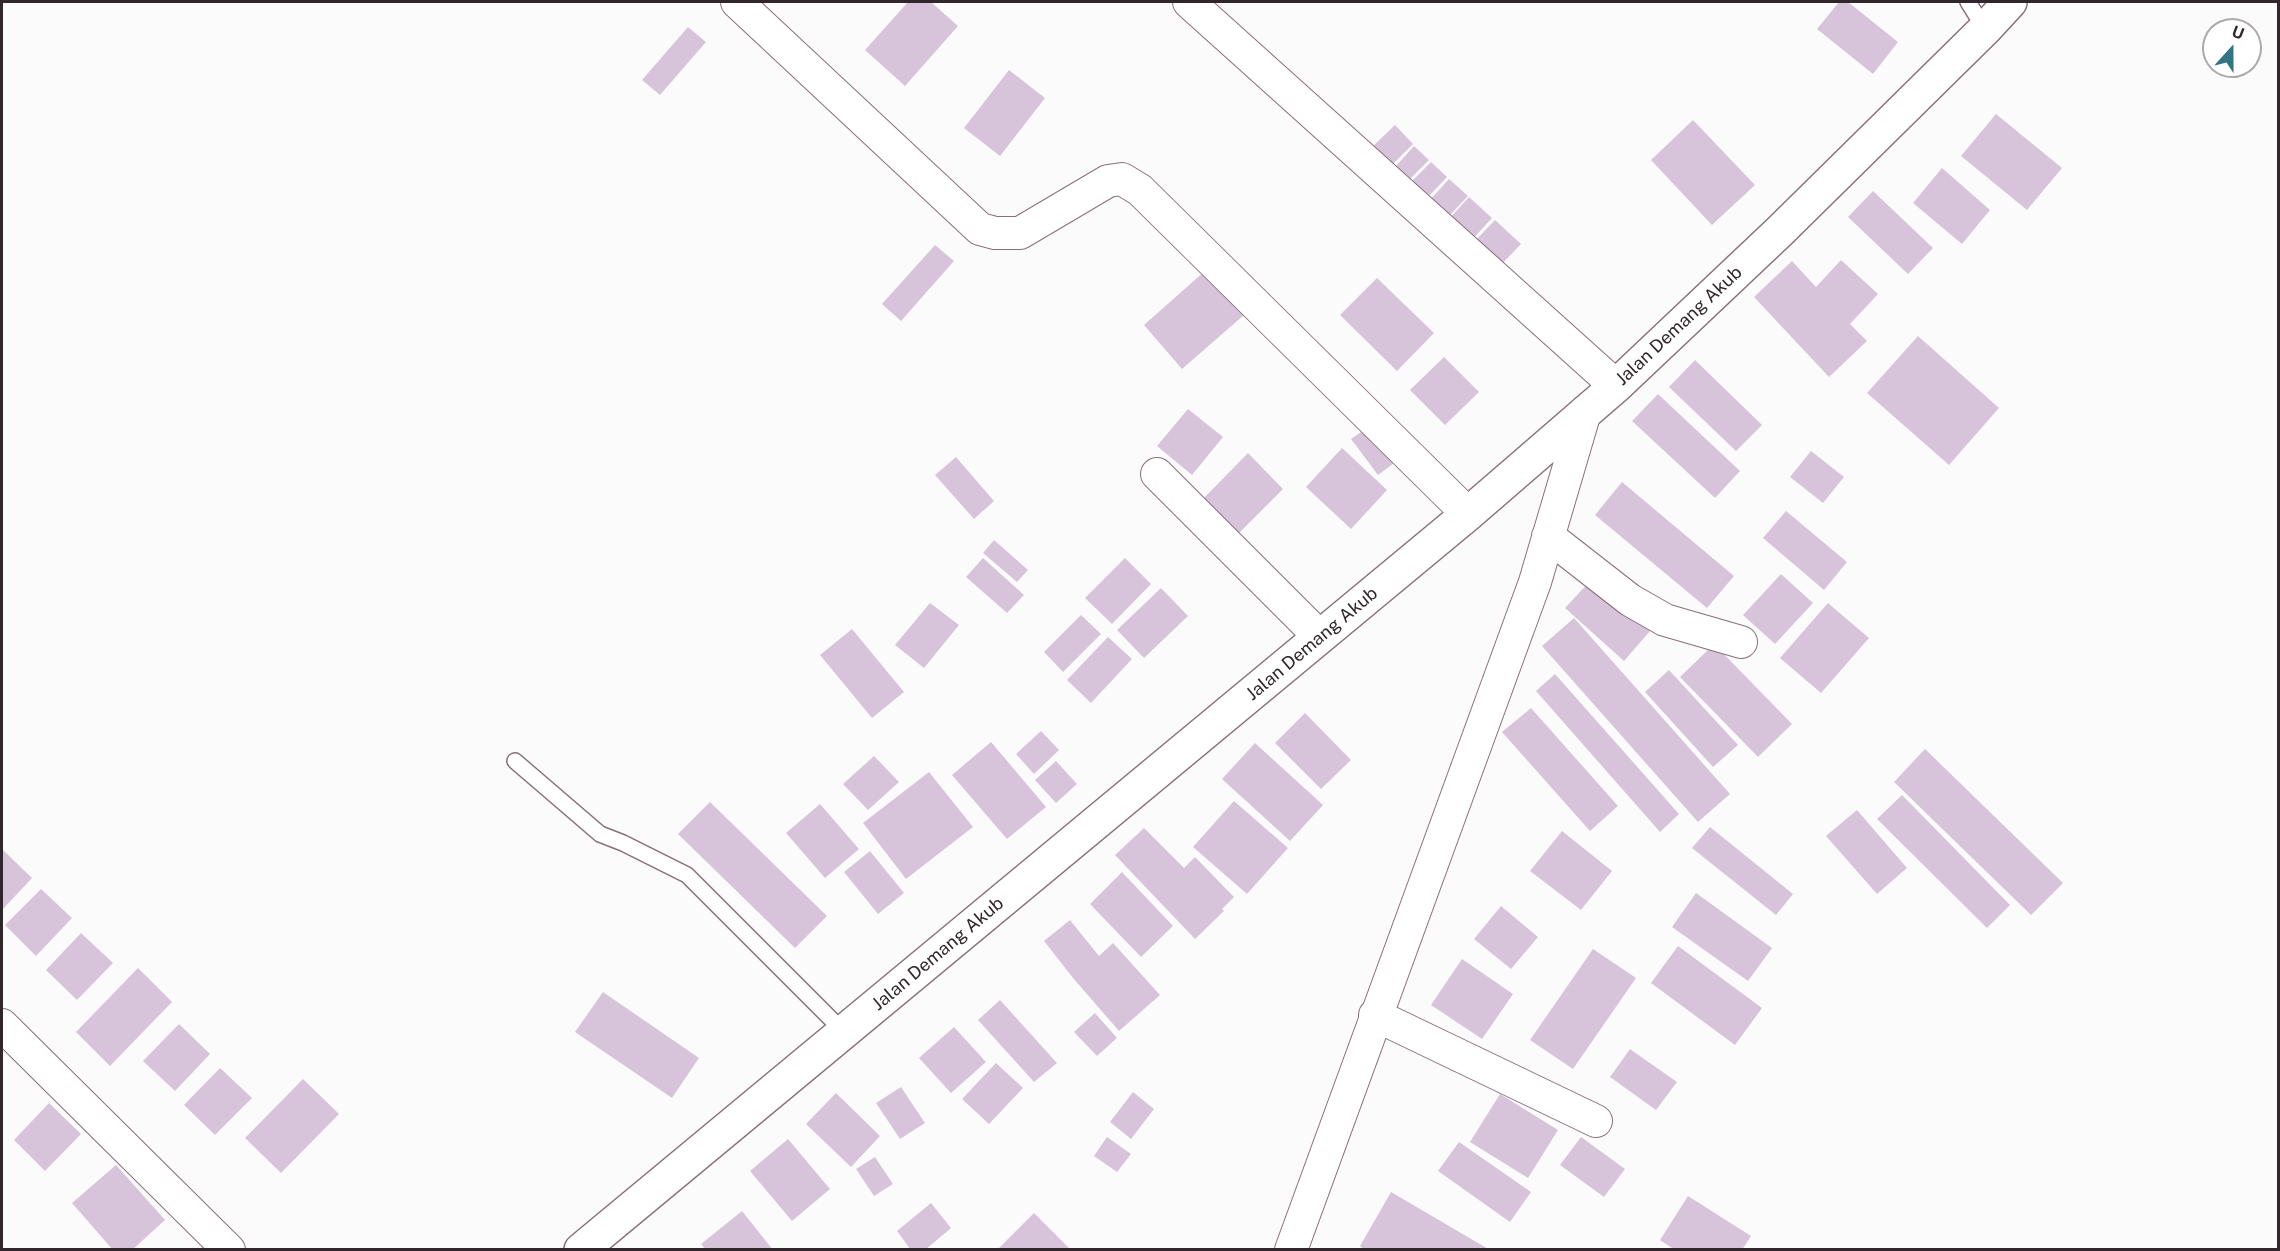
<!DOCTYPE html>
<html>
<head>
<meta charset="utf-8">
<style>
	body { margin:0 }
	#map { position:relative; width:2280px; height:1251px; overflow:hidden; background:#fbfbfb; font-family:"Public Sans",sans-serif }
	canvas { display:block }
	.frame { position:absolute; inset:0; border:3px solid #31262b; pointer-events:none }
	.north { position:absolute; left:2202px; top:18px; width:60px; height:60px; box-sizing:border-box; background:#fff; border:2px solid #ada8aa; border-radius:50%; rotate:21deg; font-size:16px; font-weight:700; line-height:24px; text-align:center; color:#31262b }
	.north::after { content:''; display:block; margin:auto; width:21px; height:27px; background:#307682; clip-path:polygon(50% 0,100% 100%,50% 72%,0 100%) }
</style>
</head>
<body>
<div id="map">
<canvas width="2280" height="1251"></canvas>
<div class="frame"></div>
<div class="north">U</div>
</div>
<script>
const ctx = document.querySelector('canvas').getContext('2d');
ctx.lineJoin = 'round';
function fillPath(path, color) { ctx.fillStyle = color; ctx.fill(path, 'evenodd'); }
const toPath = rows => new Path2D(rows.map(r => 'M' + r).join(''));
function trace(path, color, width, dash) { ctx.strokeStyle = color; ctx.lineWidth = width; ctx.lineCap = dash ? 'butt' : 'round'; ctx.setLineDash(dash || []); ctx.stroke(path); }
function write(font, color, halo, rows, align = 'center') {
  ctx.font = font + ' "Public Sans",sans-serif'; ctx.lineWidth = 5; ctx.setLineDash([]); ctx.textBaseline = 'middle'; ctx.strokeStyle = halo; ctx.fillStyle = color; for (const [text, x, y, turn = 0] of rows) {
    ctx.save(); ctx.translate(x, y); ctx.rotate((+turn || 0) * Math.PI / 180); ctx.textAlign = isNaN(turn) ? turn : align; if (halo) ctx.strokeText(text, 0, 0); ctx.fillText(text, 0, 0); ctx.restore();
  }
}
fillPath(toPath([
	[908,2,931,2,958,26,905,86,865,50],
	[1839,2,1848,2,1898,42,1873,74,1817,29],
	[688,27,706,42,660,95,642,80],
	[1009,70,1045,98,1000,156,964,128],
	[1996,114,2062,168,2027,210,1961,156],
	[1693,120,1755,185,1712,225,1651,160],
	[1395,125,1413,144,1389,168,1370,149],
	[1414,146,1429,160,1409,180,1395,167],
	[1431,162,1447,177,1427,198,1411,182],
	[1942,168,1990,210,1962,244,1913,203],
	[1449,179,1468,196,1447,218,1429,201],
	[1873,191,1933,248,1908,274,1848,217],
	[1469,197,1492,218,1471,241,1449,219],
	[1495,220,1521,244,1499,267,1473,243],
	[935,245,954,261,901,321,882,304],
	[1841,260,1878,294,1850,324,1867,341,1829,377,1754,297,1792,261,1816,287],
	[1205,271,1244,315,1182,369,1144,325],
	[1377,278,1434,333,1397,371,1340,315],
	[1918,336,1999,408,1949,465,1867,393],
	[1444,357,1479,392,1445,425,1410,390],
	[1695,360,1762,425,1736,451,1669,387],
	[1658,394,1740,471,1715,498,1632,421],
	[1188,409,1223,437,1192,475,1157,446],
	[1367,428,1394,463,1378,475,1351,439],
	[1342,448,1387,490,1351,529,1306,487],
	[1811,451,1844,477,1823,503,1790,477],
	[1248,453,1283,489,1237,535,1202,500],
	[956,457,994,501,974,519,935,475],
	[1622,482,1734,576,1707,608,1595,515],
	[1786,511,1847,562,1824,590,1763,538],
	[994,540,1028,570,1017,582,983,553],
	[983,558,1024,595,1007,613,966,577],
	[1125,558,1151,584,1112,624,1085,598],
	[1781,574,1813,603,1775,644,1743,615],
	[1592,579,1650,631,1624,661,1565,608],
	[1161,588,1188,616,1144,658,1117,630],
	[930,603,959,625,924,668,895,645],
	[1828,603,1869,638,1821,693,1780,658],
	[1081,615,1101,634,1063,672,1044,652],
	[1574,618,1730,794,1698,822,1542,646],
	[852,629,904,692,872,718,820,655],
	[1108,637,1132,659,1091,703,1067,680],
	[1714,644,1792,724,1758,757,1680,677],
	[1669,670,1738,745,1713,767,1645,692],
	[1555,674,1679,814,1660,832,1536,691],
	[1531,708,1618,806,1590,831,1502,732],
	[1305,713,1351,760,1321,789,1275,743],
	[1041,731,1059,750,1034,774,1016,754],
	[991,742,1046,807,1007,839,952,775],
	[1255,743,1323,805,1290,841,1222,779],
	[1925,749,2063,883,2031,915,1894,782],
	[874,756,899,782,868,810,843,784],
	[1056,761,1077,784,1056,803,1035,780],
	[929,772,973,827,906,879,863,823],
	[1902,795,2010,905,1987,928,1877,819],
	[1234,801,1288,848,1247,894,1193,847],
	[710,802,827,916,795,948,678,834],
	[820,804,859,849,825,878,786,833],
	[1857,810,1907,868,1877,894,1826,836],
	[1710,827,1793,894,1776,915,1692,848],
	[1144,828,1184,868,1195,857,1234,897,1222,909,1224,911,1195,939,1115,855],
	[1562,831,1612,871,1581,910,1530,871],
	[2,849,32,878,2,910],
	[870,851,904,893,878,914,844,872],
	[1122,872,1173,926,1141,957,1090,904],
	[41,889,72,918,36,956,5,925],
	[1696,893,1772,948,1748,981,1672,927],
	[1501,906,1538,937,1511,969,1474,939],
	[1070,920,1099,956,1113,943,1160,995,1119,1031,1073,978,1044,941],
	[81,933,113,963,77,1000,46,970],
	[1678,946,1762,1008,1735,1045,1651,983],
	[1593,949,1636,978,1573,1069,1530,1040],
	[1462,959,1513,994,1482,1039,1431,1005],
	[138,968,172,1002,110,1066,76,1032],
	[603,992,699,1058,672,1098,575,1032],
	[1000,1000,1057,1063,1034,1082,978,1020],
	[1095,1013,1117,1038,1097,1056,1074,1032],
	[179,1024,210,1054,175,1091,143,1061],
	[954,1027,986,1062,951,1093,919,1058],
	[1630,1049,1677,1082,1656,1110,1610,1077],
	[996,1063,1023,1088,989,1124,962,1099],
	[220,1068,252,1098,215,1135,184,1105],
	[303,1079,339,1114,281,1173,245,1138],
	[901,1087,925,1123,900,1139,876,1103],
	[1133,1092,1154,1109,1131,1139,1110,1122],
	[836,1093,880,1136,851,1167,806,1124],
	[1500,1094,1558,1130,1528,1178,1470,1142],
	[49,1103,81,1134,45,1171,14,1140],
	[1107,1137,1131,1154,1117,1172,1094,1156],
	[1581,1137,1625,1169,1604,1197,1560,1165],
	[788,1139,830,1189,792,1221,750,1171],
	[1459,1142,1531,1192,1510,1222,1438,1171],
	[875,1157,893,1184,874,1196,856,1169],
	[116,1165,165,1220,132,1250,113,1250,72,1203],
	[1391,1192,1490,1250,1365,1250,1360,1246],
	[1688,1196,1751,1236,1742,1250,1675,1250,1660,1240],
	[931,1203,951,1228,925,1250,911,1250,897,1231],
	[742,1211,773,1250,706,1250,701,1244],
	[1034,1213,1071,1250,997,1250]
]), '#d7c4da');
const lane = toPath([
	[1968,2,1985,29],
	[515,761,600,834,623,843,687,875,844,1032]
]);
const street = toPath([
	[737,2,980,229,995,233,1020,233,1108,181,1122,179,1140,190,1468,514],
	[1189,2,1616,386],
	[1157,474,1320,637],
	[1548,536,1630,600,1665,620,1741,642],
	[1375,1015,1596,1121],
	[2,1025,229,1250],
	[1291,1250,1535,582,1585,412]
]);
const secondary = toPath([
	[581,1250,1468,514,1616,386,1780,231,1985,29,2010,2]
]);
trace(lane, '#896f7b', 18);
trace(street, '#896f7b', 34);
trace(secondary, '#896f7b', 36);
trace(lane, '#fff', 15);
trace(street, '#fff', 32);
trace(secondary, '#fff', 33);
write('18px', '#31262b', '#fff', [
	["Jalan Demang Akub",1679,326,-43],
	["Jalan Demang Akub",1312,644,-40],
	["Jalan Demang Akub",938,954,-40]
]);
</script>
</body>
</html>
